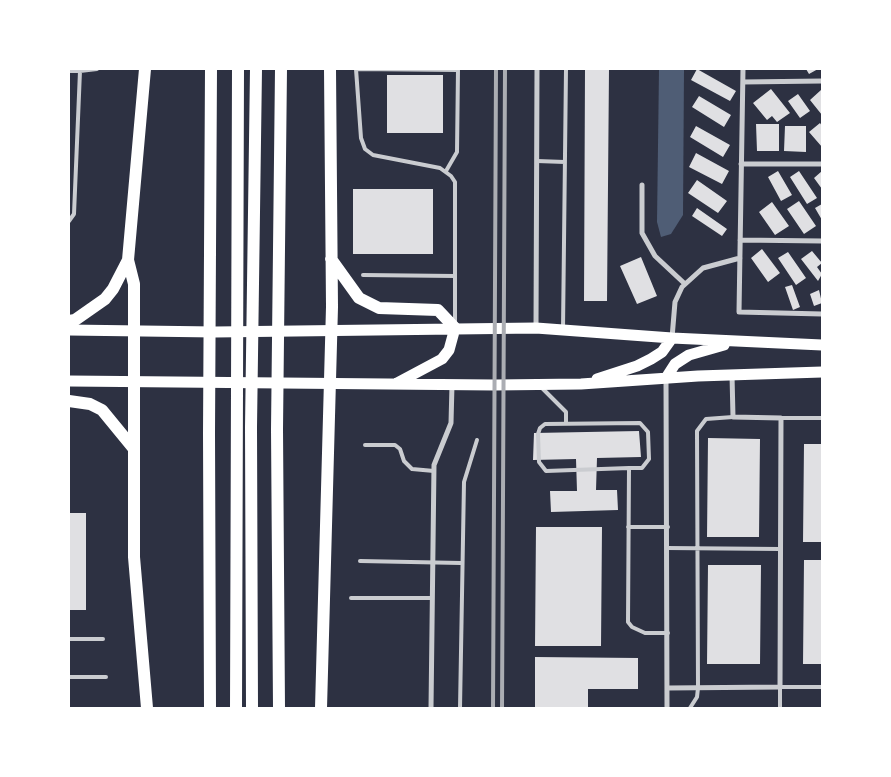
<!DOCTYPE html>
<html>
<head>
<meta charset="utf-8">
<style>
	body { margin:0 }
	#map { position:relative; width:891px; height:777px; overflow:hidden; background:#2d3142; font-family:"Space Grotesk",sans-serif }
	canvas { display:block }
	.frame { position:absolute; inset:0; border:70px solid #fff; pointer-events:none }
</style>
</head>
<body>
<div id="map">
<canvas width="891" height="777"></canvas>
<div class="frame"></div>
</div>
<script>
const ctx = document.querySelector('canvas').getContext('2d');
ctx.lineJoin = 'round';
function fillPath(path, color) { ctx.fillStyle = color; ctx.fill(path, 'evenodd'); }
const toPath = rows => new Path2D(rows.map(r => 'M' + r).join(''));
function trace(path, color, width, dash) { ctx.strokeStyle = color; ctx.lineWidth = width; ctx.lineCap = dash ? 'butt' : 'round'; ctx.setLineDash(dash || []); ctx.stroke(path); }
fillPath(toPath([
	[659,69,684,69,683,215,671,234,661,237,657,222]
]), '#4f5d75');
fillPath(toPath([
	[585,69,609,69,607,301,584,301],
	[697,69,736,91,730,101,691,80],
	[806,69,818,69,809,74],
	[387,75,443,75,443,133,387,133],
	[771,89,790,113,777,122,772,116,767,120,753,103],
	[821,90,822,91,822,115,810,100],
	[798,94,810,111,800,118,788,101],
	[699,96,731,115,724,127,692,107],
	[820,123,822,126,822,147,809,132],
	[756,124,779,124,779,151,757,151],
	[696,126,730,145,723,157,690,137],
	[785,126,806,126,806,152,784,151],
	[696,153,729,171,722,184,689,167],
	[778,171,792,195,781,201,768,177],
	[799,171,817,198,807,204,790,177],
	[822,171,822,189,814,178],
	[697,180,727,201,718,213,688,193],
	[353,189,433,189,433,254,353,254],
	[799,201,816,226,804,234,787,209],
	[772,202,789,226,775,235,759,212],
	[822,204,822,220,815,208],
	[697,208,727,229,722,236,692,216],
	[762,249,780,273,768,282,751,258],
	[812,251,822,263,817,267,822,274,818,281,801,259],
	[788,252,806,278,796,285,778,258],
	[641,257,657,296,637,304,620,266],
	[792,285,800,307,793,310,785,287],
	[819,290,822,303,814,306,810,294],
	[639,431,641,457,597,458,596,490,617,490,618,510,551,512,550,491,577,491,576,459,533,460,534,433],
	[708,438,760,439,759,537,707,537],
	[804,444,822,444,822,542,803,542],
	[69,513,86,513,86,610,69,610],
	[536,527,602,527,601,646,535,646],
	[804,560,822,560,822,664,803,664],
	[708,565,761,565,760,664,707,664],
	[535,657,638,658,638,689,588,689,588,708,535,708]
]), '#e0e0e3');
trace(toPath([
	[356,69,361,138,365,149,373,155,440,168,451,176,455,182,455,323],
	[356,69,458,70],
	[69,71,80,71,74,214,69,221],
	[80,71,97,69],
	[537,161,565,162],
	[446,171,457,152,458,69],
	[363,275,455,276],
	[563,329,566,69],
	[542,388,566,412,566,423],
	[781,418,822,418],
	[365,445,395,445,400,449,404,461,412,469,434,471],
	[629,468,642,468,649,459,648,432,640,423,545,424,540,428,538,434,539,462,546,471,629,468,628,622,632,627,645,633,668,633],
	[628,527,668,527],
	[667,548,780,549],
	[360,561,461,563],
	[351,598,431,598],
	[69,639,103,639],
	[69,677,106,677],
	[460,708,464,482,477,440],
	[690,708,697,697,698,688,697,431,706,419,733,417],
	[780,708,780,687,822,687]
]), '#caccd0', 4);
trace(toPath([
	[743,69,739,312,822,314],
	[743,82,822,81],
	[741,164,822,164],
	[642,185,642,233,655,256,685,284],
	[740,240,822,241],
	[536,327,537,69],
	[672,338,675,302,682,287,703,268,740,258],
	[666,379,667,708],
	[668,688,780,687,781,418,733,417,732,375],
	[431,708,434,465,451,423,452,385]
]), '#caccd0', 5);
trace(toPath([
	[69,330,215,332,536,328,672,338,822,345],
	[666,378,675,364,689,355,724,345],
	[597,379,637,366,651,359,662,352,672,338],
	[69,381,494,385,581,384,698,376,822,372],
	[397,383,442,359,449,350,455,328]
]), '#fff', 11);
trace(toPath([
	[145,69,128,260,134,284,134,557,147,708],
	[331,259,359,298,379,308,438,310,455,328],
	[69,321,75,320,105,299,113,289,128,260],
	[69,401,90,404,102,410,134,449],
	[210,708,209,433,211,69],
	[236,708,238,69],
	[252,708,251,427,256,69],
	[279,708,277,429,281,69],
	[321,708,332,307,330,69]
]), '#fff', 12);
trace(toPath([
	[493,708,496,69],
	[502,708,505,69]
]), '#abadb3', 4);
</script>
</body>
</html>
